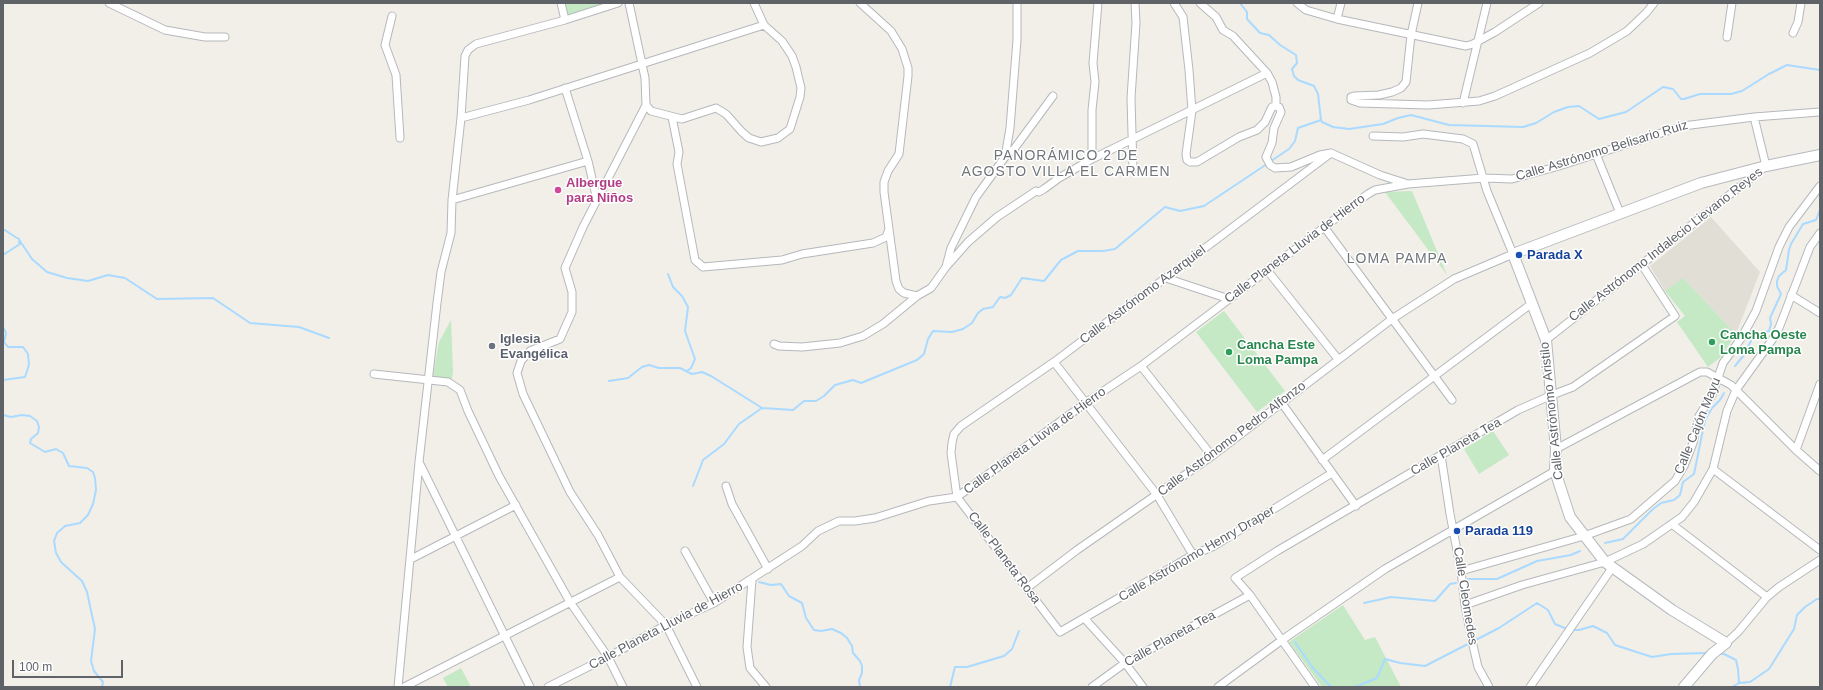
<!DOCTYPE html>
<html>
<head>
<meta charset="utf-8">
<style>
	body { margin:0 }
	#map { position:relative; width:1823px; height:690px; overflow:hidden; background:#f1efe8; font-family:Arial,sans-serif }
	canvas { display:block }
	.frame { position:absolute; inset:0; border:4px solid #5f6368; pointer-events:none }
	.scale { position:absolute; left:12px; top:660px; width:111px; height:18px; box-sizing:border-box; border:2px solid #5f6368; border-top:0; padding-left:5px; font-size:12px; line-height:14px; white-space:nowrap; color:#5f6368; -webkit-text-stroke:3px #fff; paint-order:stroke }
</style>
</head>
<body>
<div id="map">
<canvas width="1823" height="690"></canvas>
<div class="frame"></div>
<div class="scale">100 m</div>
</div>
<script>
const ctx = document.querySelector('canvas').getContext('2d');
ctx.lineJoin = 'round';
function fillPath(path, color) { ctx.fillStyle = color; ctx.fill(path, 'evenodd'); }
const toPath = rows => new Path2D(rows.map(r => 'M' + r).join(''));
function trace(path, color, width, dash) { ctx.strokeStyle = color; ctx.lineWidth = width; ctx.lineCap = dash ? 'butt' : 'round'; ctx.setLineDash(dash || []); ctx.stroke(path); }
function write(font, color, halo, rows, align = 'center') {
  ctx.font = font + ' Arial,sans-serif'; ctx.lineWidth = 3; ctx.setLineDash([]); ctx.textBaseline = 'middle'; ctx.strokeStyle = halo; ctx.fillStyle = color; for (const [text, x, y, turn = 0] of rows) {
    ctx.save(); ctx.translate(x, y); ctx.rotate((+turn || 0) * Math.PI / 180); ctx.textAlign = isNaN(turn) ? turn : align; if (halo) ctx.strokeText(text, 0, 0); ctx.fillText(text, 0, 0); ctx.restore();
  }
}
fillPath(toPath([
	[1711,217,1760,272,1736,334,1684,279,1665,291,1650,266]
]), '#e1ded6');
fillPath(toPath([
	[563,3,610,3,570,15,567,15],
	[1412,191,1447,275,1385,192],
	[1683,278,1736,334,1721,357,1708,367,1677,322,1685,316,1665,291],
	[1224,311,1285,391,1257,412,1196,332],
	[451,320,453,372,452,378,442,383,433,378,433,375,439,342],
	[1493,431,1509,455,1479,474,1464,449],
	[1343,605,1365,640,1375,637,1401,687,1322,687,1289,642],
	[461,668,471,687,448,687,443,678]
]), '#c5e8c5');
trace(toPath([
	[1240,3,1247,12,1247,19,1260,33,1269,35,1280,45,1296,55,1297,63,1292,69,1294,76,1298,80,1314,86,1318,94,1321,120],
	[1271,161,1289,149,1295,141,1298,128,1321,120,1322,122,1333,127,1349,129,1383,124,1398,118,1411,115,1449,125,1523,127,1536,123,1554,112,1568,107,1579,106,1599,119,1626,112,1663,87,1673,89,1681,99,1684,99,1700,94,1731,94,1742,91,1769,74,1787,65,1820,70],
	[3,229,17,238],
	[18,238,32,259,47,272,67,278,88,281,108,275,125,278,157,299,213,298,250,323,299,327,329,338],
	[3,255,20,244,19,242],
	[668,274,673,287,682,296,688,307,685,331,695,359,691,368,687,371],
	[3,327,6,333,4,342,8,347,23,347,28,354,29,365,25,377,3,380],
	[1735,366,1744,355,1753,337,1761,333,1769,331,1771,324,1770,318,1781,294,1777,286,1777,281,1779,276,1786,270,1789,250,1791,244,1803,224,1816,220,1820,210],
	[609,381,628,378,642,367,649,365,659,368,680,368,692,374,702,372,711,376,762,408,793,410,804,401,816,401,824,396,835,385,853,380,861,383,917,360,924,354,928,339,933,331,952,332,963,329,972,323,978,313,983,309,993,307,1000,297,1005,298,1011,295,1022,278,1044,281,1061,260,1078,251,1103,251,1115,249,1165,207,1180,211,1204,206,1267,164],
	[3,415,11,417,22,415,30,416,37,421,39,427,38,433,31,439,30,443,45,452,56,449,63,453,69,466,87,468,93,472,95,478,96,490,93,504,88,515,80,523,65,526,57,533,54,541,56,553,61,562,82,581,87,592,95,629,91,661,94,671,103,682,102,687],
	[693,486,703,460,724,444,739,424,762,408],
	[1605,543,1623,539,1653,509,1661,503,1674,500,1680,495,1683,482,1694,474,1705,420,1712,408,1720,400,1724,393],
	[1468,579,1497,579,1537,561,1571,555,1580,551],
	[759,582,771,585,781,584,789,596,802,603,806,618,814,630,821,631,832,629,841,633,847,638,852,646,853,653,860,661,862,666,862,673,859,680,860,687],
	[1364,603,1391,597,1435,601,1450,584,1456,583],
	[1571,630,1579,630,1593,626,1607,633,1615,645,1652,657,1671,654,1707,653],
	[1295,642,1312,667,1331,687],
	[1719,654,1724,654,1736,660,1738,669,1739,683],
	[950,687,955,667,967,667,1004,656,1012,649,1019,631],
	[1355,687,1377,678,1385,659,1400,663,1425,666,1499,628,1537,603,1548,610,1555,624,1567,629],
	[1732,687,1739,683,1750,682,1769,669,1794,629,1797,615,1805,607,1817,599,1820,599]
]), '#aadaff', 2);
const street = toPath([
	[109,3,165,30,205,37,225,37],
	[561,3,565,20],
	[629,3,645,78,646,105,651,111,682,119,716,108,726,114,742,132,749,138,761,142,778,138,790,129,800,97,801,88,796,67,792,56,782,41,764,25,754,3],
	[860,3,891,31,902,49,908,68,908,76,899,154,888,171,884,182,884,192,896,281,899,289,904,293,917,296],
	[1174,3,1183,17,1189,70,1192,111,1186,154,1187,160,1190,162,1197,162,1239,137,1257,130,1265,122,1272,107,1276,106,1279,107,1281,112,1274,128,1272,143,1266,157,1270,165,1275,168,1291,167,1320,155,1331,153,1380,175,1408,184,1484,178,1512,179,1559,166,1683,126,1754,117,1820,112],
	[1200,3,1216,17,1223,30,1233,36,1267,73,1272,82,1276,97,1276,106],
	[1297,3,1306,10,1337,19,1466,46,1473,44,1495,32,1539,3],
	[1418,3,1411,35,1406,82,1401,88,1392,92,1379,95,1354,96,1351,97,1351,100,1360,103,1428,105,1479,101,1495,96,1590,53,1627,31,1646,13,1654,3],
	[392,16,385,45,396,75,400,138],
	[1337,19,1341,3],
	[1793,33,1798,22,1801,3],
	[1727,37,1732,3],
	[565,88,588,161,597,200],
	[1463,103,1487,3],
	[646,105,583,227,565,268,572,292,572,312,560,339,530,351,521,361,517,373,523,394,570,492,598,535,620,577,666,625,697,687],
	[672,117,679,152,677,164,695,260,703,267,782,260,802,254,873,243,886,237,889,229],
	[461,118,529,100,764,25],
	[1331,153,1054,362,961,426,954,434,952,443,951,453,957,497,1060,632,1193,555,1214,546,1332,473],
	[1596,154,1620,213],
	[1005,157,1010,128,1017,40,1017,3],
	[1092,159,1092,110,1095,82,1093,63,1098,3],
	[1133,169,1131,98,1136,23,1135,3],
	[452,200,588,161],
	[1325,228,1452,400],
	[946,267,968,242,997,217,1036,191,1039,192,1044,189,1059,178,1092,159,1267,73],
	[1267,270,1338,359],
	[1166,278,1229,299],
	[1791,295,1820,313],
	[1546,340,1766,166,1754,117],
	[774,344,779,346,802,347,840,343,863,336,883,324,917,296,931,288,946,267,951,248,976,197,1005,157,1014,149,1053,96],
	[1054,362,1157,495,1193,555],
	[1141,366,1212,456],
	[374,374,448,382,460,390,468,411,499,476,570,602,608,657,623,687],
	[1281,402,1356,506],
	[1556,449,1700,372,1707,372,1731,385,1796,450,1820,471],
	[1796,450,1820,384],
	[1441,455,1450,514,1461,571,1465,605,1472,641,1478,667,1489,687],
	[1322,460,1531,304],
	[419,462,530,687],
	[1713,469,1820,550],
	[726,486,732,504,768,569],
	[1673,525,1767,597],
	[685,551,714,603],
	[411,559,516,505],
	[1461,571,1584,536,1631,519,1675,481,1684,466,1693,443,1699,416,1712,395,1723,363,1742,337,1756,311,1779,247,1789,227,1820,186],
	[752,580,747,647,750,668,766,687],
	[1027,588,1077,550,1212,456,1392,319,1454,279,1513,254,1487,191,1473,144,1463,139,1423,134,1403,137,1373,136],
	[1465,605,1522,585,1605,562,1643,544,1682,517,1694,502,1713,469,1727,411,1736,390,1772,340,1779,328,1810,247,1820,233],
	[1085,619,1125,663,1143,687],
	[1726,643,1738,632,1767,597,1779,587,1820,560],
	[398,687,419,462,437,303,441,272,451,233,452,200,461,118,465,56,468,50,476,44,565,20,618,3],
	[404,687,620,577],
	[548,687,608,657,666,625,714,603,802,546,818,531,839,521,855,521,875,518,929,501,957,497,1087,402,1141,366,1368,194,1375,190,1408,184],
	[1092,687,1125,663,1250,595],
	[1218,687,1282,640,1385,569,1555,471],
	[1315,687,1250,595,1235,578,1277,551,1518,410,1552,395,1573,387,1675,316,1642,265],
	[1530,687,1612,568]
]);
const secondary = toPath([
	[1684,687,1712,654,1726,643,1672,610,1605,562,1570,517,1555,471,1556,449,1546,340,1513,254,1701,183,1766,166,1820,155]
]);
trace(street, '#b5b8bc', 9);
trace(secondary, '#b6babf', 12);
trace(street, '#fff', 7);
trace(secondary, '#fff', 10);
for (const [x, y, r, color] of [
	[558,190,4,"#d1479c"],
	[1519,255,4,"#1a4fb4"],
	[1712,342,4,"#2e9e5b"],
	[492,346,4,"#6b7280"],
	[1229,352,4,"#2e9e5b"],
	[1457,531,4,"#1a4fb4"]
]) { const dot = new Path2D(); dot.arc(x, y, r, 0, 2 * Math.PI); ctx.fillStyle = color; ctx.fill(dot); trace(dot, '#fff', 1.5); }
write('13px', '#5f6368', '#fff', [
	["Calle Astrónomo Belisario Ruiz",1602,151,-17],
	["Calle Astrónomo Indalecio Lievano Reyes",1666,245,-38],
	["Calle Planeta Lluvia de Hierro",1295,249,-37],
	["Calle Astrónomo Azarquiel",1143,295,-37],
	["Calle Astrónomo Aristilo",1552,411,-96],
	["Calle Cajón Mayu",1698,426,-68],
	["Calle Astrónomo Pedro Alfonzo",1232,439,-37],
	["Calle Planeta Lluvia de Hierro",1035,441,-36],
	["Calle Planeta Tea",1456,447,-30],
	["Calle Astrónomo Henry Draper",1197,554,-30],
	["Calle Planeta Rosa",1004,558,53],
	["Calle Cleomedes",1465,596,81],
	["Calle Planeta Lluvia de Hierro",666,626,-28],
	["Calle Planeta Tea",1170,639,-29]
]);
write('bold 13px', '#b23c85', '#fff', [
	["Albergue",566,183],
	["para Niños",566,198]
], 'left');
write('bold 13px', '#164399', '#fff', [
	["Parada X",1527,255],
	["Parada 119",1465,531]
], 'left');
write('bold 13px', '#27864d', '#fff', [
	["Cancha Oeste",1720,335],
	["Loma Pampa",1720,350],
	["Cancha Este",1237,345],
	["Loma Pampa",1237,360]
], 'left');
write('bold 13px', '#5b616d', '#fff', [
	["Iglesia",500,339],
	["Evangélica",500,354]
], 'left');
ctx.letterSpacing = '1px';
write('14px', '#70757a', '#fff', [
	["PANORÁMICO 2 DE",1066,156],
	["AGOSTO VILLA EL CARMEN",1066,172],
	["LOMA PAMPA",1397,259]
]);
ctx.letterSpacing = '0px';
</script>
</body>
</html>
